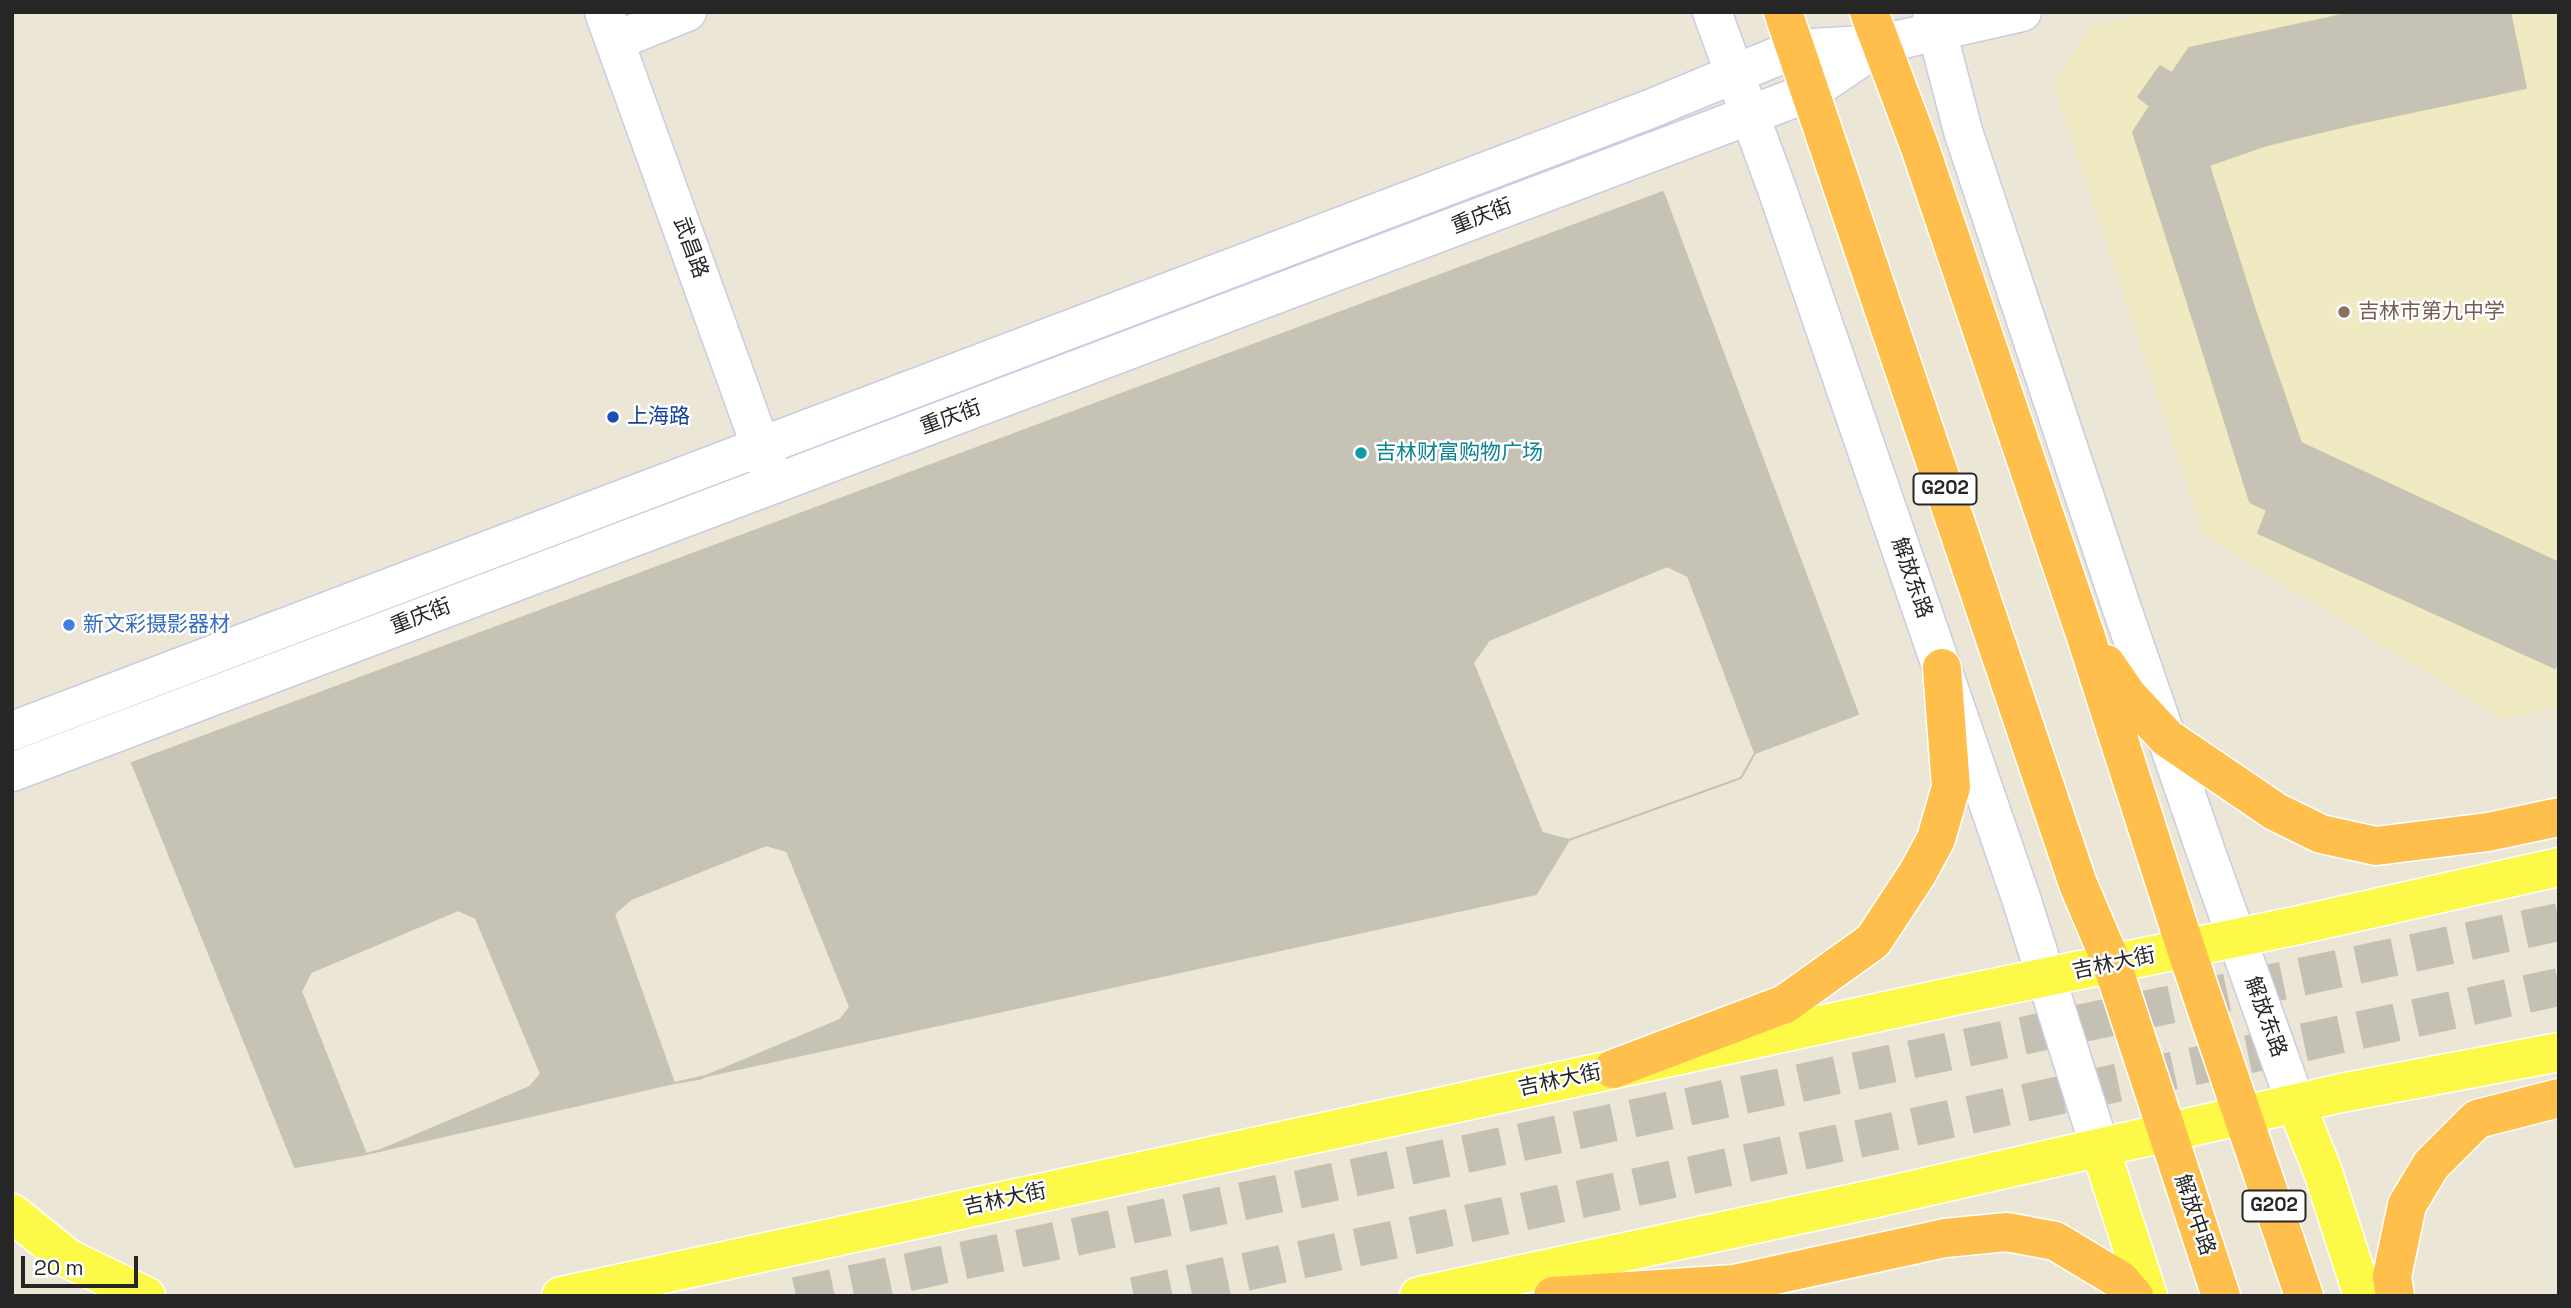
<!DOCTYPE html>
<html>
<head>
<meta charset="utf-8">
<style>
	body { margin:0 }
	#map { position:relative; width:2571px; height:1308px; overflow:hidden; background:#ebe6d6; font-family:"Space Grotesk",sans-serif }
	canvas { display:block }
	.frame { position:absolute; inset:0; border:14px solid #262626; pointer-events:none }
	.scale { position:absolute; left:21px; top:1256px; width:117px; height:32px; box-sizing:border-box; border:4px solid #262626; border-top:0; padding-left:9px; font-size:21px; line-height:24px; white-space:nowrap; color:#262626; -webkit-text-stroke:5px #fff; paint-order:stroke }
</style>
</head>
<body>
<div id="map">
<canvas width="2571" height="1308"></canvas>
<div class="frame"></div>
<div class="scale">20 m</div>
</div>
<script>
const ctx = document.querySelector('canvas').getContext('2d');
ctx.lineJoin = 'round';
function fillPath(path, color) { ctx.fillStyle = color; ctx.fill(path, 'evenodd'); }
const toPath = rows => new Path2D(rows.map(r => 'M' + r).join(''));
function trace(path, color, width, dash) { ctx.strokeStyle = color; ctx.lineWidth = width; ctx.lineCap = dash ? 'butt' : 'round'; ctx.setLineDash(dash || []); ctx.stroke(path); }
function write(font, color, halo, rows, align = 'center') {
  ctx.font = font + ' "Space Grotesk","Noto Sans SC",sans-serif'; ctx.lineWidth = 5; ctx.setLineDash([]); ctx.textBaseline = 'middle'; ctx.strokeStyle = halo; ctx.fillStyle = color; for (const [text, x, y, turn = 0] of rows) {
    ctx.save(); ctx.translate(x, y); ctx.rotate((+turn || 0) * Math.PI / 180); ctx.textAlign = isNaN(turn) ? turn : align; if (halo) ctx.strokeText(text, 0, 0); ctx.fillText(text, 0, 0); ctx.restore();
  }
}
fillPath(toPath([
	[2157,12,2559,12,2559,707,2503,719,2204,536,2054,87,2088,28]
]), '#efeac2');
const building = toPath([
	[2353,12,2510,12,2526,88,2350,125,2328,18,2353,12],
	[2328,18,2350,125,2267,145,2209,165,2256,313,2197,332,2133,132,2150,106,2138,97,2160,66,2172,73,2189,48,2328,18],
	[1663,192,1858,714,1755,753,1741,778,1569,840,1536,894,674,1083,366,1154,295,1167,132,763,1663,192],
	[2256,313,2301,443,2559,563,2559,659,2555,668,2258,533,2267,510,2250,502,2197,332,2256,313],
	[1667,566,1688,576,1755,753,1741,778,1569,840,1542,833,1473,663,1489,640,1667,566],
	[766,845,787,851,850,1007,840,1020,699,1079,674,1083,614,914,631,899,766,845],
	[458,910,476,918,541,1074,530,1087,381,1150,366,1154,301,991,311,972,458,910]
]);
fillPath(building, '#c6c3b6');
trace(building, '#c6c3b0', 2);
trace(toPath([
	[796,1296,2559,922],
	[1134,1296,2559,987]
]), '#c4c0b3', 38, [38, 19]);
const minor = toPath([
	[604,12,770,472],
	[1712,12,1778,192,2021,898,2100,1148],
	[1932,12,1963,131,2120,603,2206,852,2296,1104],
	[615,41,687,12],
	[1881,44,2022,12],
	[12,731,1650,109,1795,49,1881,44,1810,92,1750,115,12,772]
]);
const major = toPath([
	[2296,1104,2323,1172,2363,1296],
	[2100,1148,2148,1296],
	[12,1213,69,1259,146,1296],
	[561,1296,1959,995,2299,925,2559,867],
	[1419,1296,1877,1198,2341,1093,2559,1052]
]);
const highway = toPath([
	[1783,12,2078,884,2112,964,2221,1296],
	[1869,12,1919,145,2085,634,2186,949,2304,1296],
	[2106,664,2128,696,2167,738,2276,812,2321,834,2376,846,2488,832,2559,817],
	[1613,1069,1785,1004,1873,941,1917,874,1936,839,1951,787,1942,668],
	[1553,1296,1734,1284,1945,1238,2007,1232,2055,1241,2120,1280,2134,1296],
	[2395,1296,2392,1276,2407,1205,2431,1165,2477,1119,2559,1098]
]);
trace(minor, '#cbcbe2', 41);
trace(major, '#fff', 41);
trace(highway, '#fff', 41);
trace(minor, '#fff', 38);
trace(major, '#fdf949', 38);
trace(highway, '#ffbf4d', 38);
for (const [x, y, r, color] of [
	[2344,312,7,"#8d6e63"],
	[613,417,7,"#1a4fb4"],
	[1361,453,7,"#0f9aa8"],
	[69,625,7,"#3f7fe0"]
]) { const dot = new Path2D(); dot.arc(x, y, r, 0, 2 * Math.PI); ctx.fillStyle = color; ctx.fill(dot); trace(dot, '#fff', 2.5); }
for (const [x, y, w] of [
	[1945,489,63],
	[2274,1206,63]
]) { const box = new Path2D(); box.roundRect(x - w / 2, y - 15.5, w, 31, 5); ctx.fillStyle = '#fff'; ctx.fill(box); trace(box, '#262626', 2); }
write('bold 19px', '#262626', null, [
	["G202",1945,489],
	["G202",2274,1206]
]);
write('21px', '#262626', '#fff', [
	["重庆街",1482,217,-21],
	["武昌路",690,248,70],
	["重庆街",951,418,-20],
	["解放东路",1911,578,71],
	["重庆街",421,617,-21],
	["吉林大街",2114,964,-12],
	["解放东路",2265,1017,70],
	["吉林大街",1560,1081,-12],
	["吉林大街",1005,1200,-12],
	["解放中路",2194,1215,71]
]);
write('21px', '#785e54', '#fff', [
	["吉林市第九中学",2358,312]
], 'left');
write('21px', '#164399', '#fff', [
	["上海路",627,417]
], 'left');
write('21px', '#0d838f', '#fff', [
	["吉林财富购物广场",1375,453]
], 'left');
write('21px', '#366cbe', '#fff', [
	["新文彩摄影器材",83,625]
], 'left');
</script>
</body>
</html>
